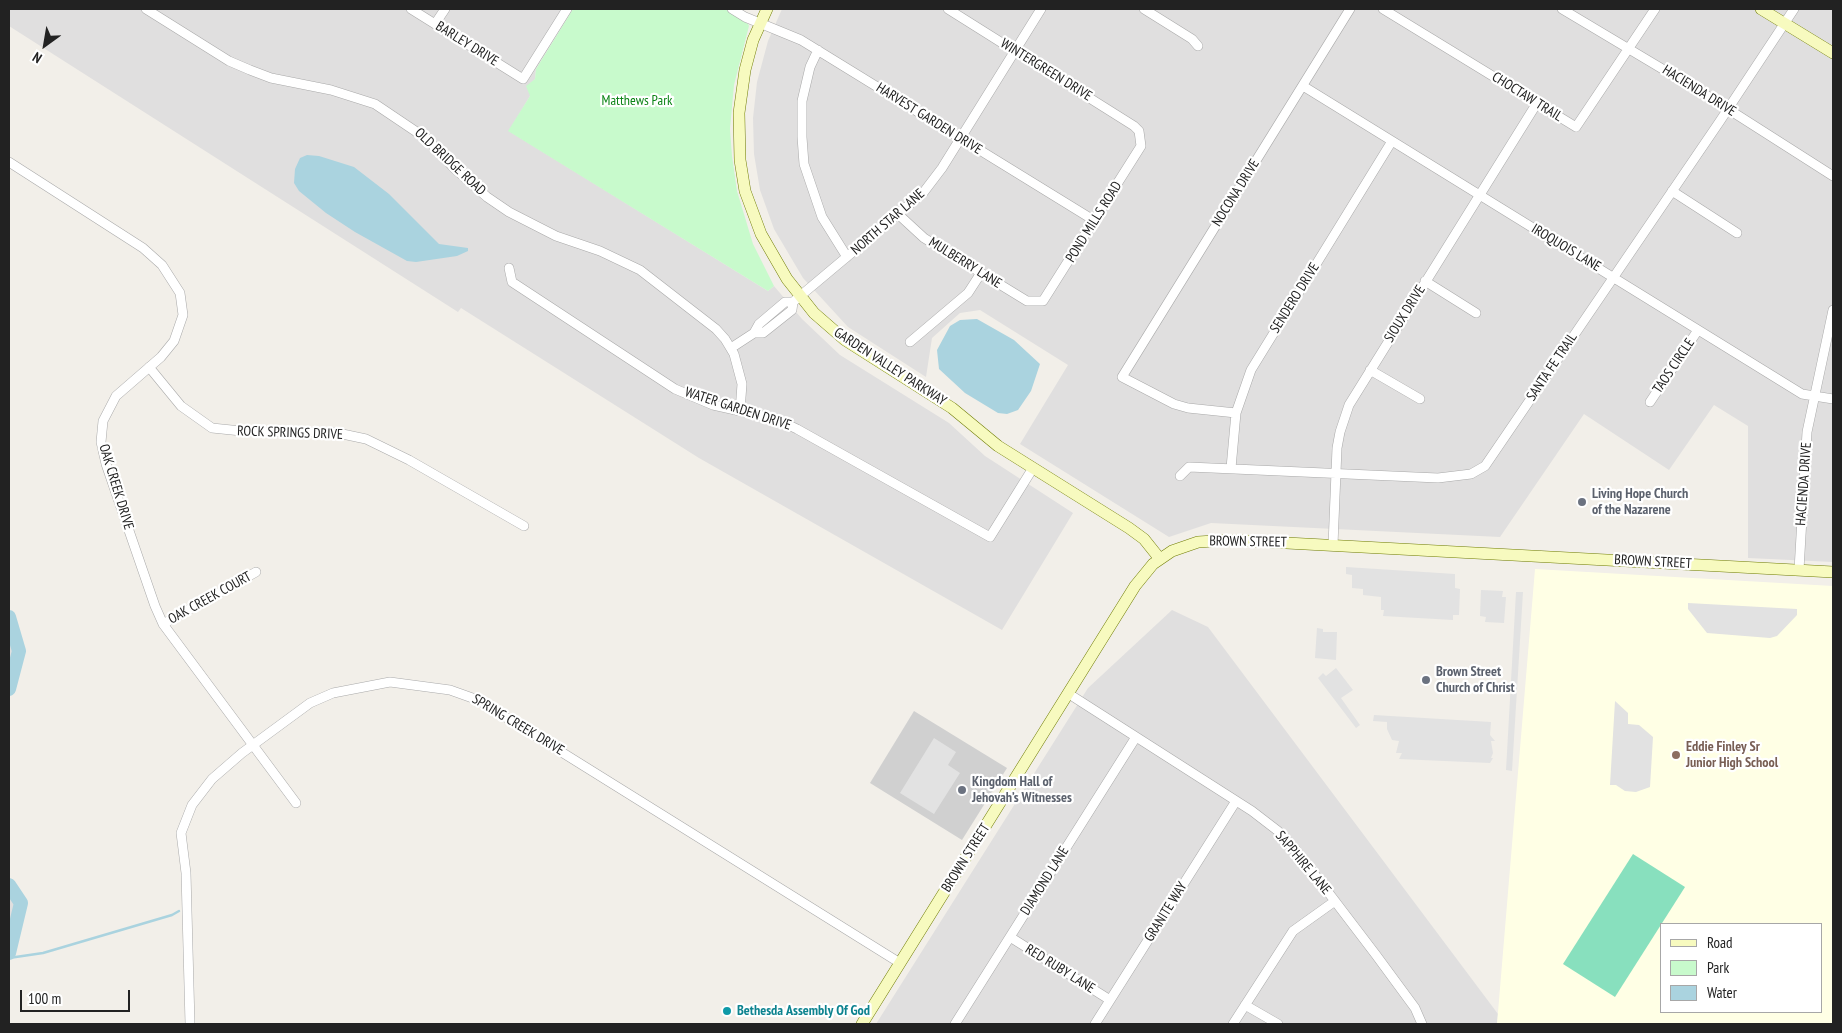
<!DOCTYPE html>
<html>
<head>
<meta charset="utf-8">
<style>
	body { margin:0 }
	#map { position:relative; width:1842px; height:1033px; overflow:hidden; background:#f2efe9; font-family:"PT Sans Narrow",sans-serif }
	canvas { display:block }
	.frame { position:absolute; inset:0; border:10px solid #222; pointer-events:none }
	.legend { position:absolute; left:1660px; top:923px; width:162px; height:90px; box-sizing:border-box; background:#fff; border:1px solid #a7a7a7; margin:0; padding:6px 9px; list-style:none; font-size:15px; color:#222 }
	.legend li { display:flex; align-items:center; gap:10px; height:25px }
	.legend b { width:25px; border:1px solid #a7a7a7 }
	.north { position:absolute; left:20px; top:20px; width:50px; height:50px; -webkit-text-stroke:4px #fff; paint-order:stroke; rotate:212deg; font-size:14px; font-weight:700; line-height:20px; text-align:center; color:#222 }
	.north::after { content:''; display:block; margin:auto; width:18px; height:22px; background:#222; clip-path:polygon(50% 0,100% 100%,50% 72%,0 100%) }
	.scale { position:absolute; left:20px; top:990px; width:110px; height:22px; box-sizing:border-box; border:2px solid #222; border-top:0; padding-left:6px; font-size:15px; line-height:18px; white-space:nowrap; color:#222; -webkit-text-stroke:4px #fff; paint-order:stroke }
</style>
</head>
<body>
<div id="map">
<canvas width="1842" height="1033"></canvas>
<div class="frame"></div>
<ul class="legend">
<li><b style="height:6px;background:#f7fabf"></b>Road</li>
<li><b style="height:14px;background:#c8facc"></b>Park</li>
<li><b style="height:14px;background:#aad3df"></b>Water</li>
</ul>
<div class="north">N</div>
<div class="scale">100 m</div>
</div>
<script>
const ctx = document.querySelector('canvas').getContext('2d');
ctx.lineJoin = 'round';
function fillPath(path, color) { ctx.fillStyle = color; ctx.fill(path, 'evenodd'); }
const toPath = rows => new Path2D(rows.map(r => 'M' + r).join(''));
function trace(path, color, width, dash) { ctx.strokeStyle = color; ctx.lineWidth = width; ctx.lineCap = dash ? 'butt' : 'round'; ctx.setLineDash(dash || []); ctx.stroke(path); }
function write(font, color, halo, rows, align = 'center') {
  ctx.font = font + ' "PT Sans Narrow",sans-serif'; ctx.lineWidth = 4.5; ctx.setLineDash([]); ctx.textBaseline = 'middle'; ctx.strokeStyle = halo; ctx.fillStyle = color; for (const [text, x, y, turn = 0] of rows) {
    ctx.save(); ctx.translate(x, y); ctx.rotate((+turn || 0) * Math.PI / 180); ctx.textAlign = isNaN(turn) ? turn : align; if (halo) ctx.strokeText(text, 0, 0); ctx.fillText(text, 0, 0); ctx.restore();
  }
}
fillPath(toPath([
	[9,9,573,9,536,69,535,79,531,84,530,96,509,131,768,291,774,286,802,319,840,355,949,423,985,456,1073,513,1002,630,699,458,461,308,458,312,9,26],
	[782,9,1833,9,1833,562,1748,558,1748,426,1714,405,1669,470,1584,414,1500,537,1211,523,1169,537,1020,444,1068,365,980,310,960,313,932,338,926,377,848,327,803,278,774,229,760,190,754,154,753,118,757,82,768,41],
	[1172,610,1208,627,1498,1014,1497,1024,876,1024,1088,688],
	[9,617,19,651,9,689],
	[9,885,21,903,9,953]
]), '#e0dfdf');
fillPath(toPath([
	[1535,569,1833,586,1833,1024,1497,1024],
	[1661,924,1821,924,1821,1012,1661,1012]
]), '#ffffe5');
fillPath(toPath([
	[914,711,1007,768,962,840,870,783]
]), '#d0d0d0');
fillPath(toPath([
	[573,9,725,9,748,24,749,26,734,85,730,129,732,156,737,191,753,244,774,286,768,291,508,131,530,96,526,86,535,79,536,69]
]), '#c8facc');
fillPath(toPath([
	[1633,854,1685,887,1615,997,1563,964]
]), '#88e0be');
fillPath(toPath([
	[1346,567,1455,574,1455,588,1460,589,1459,615,1453,615,1453,620,1383,616,1384,610,1381,610,1381,597,1363,595,1363,589,1352,588,1352,575,1346,574],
	[1481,590,1503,591,1502,597,1506,597,1504,623,1485,622,1486,617,1480,616],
	[1516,592,1523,592,1512,771,1506,770],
	[1688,603,1797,609,1797,615,1777,636,1770,638,1707,633,1688,609],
	[1317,628,1323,629,1323,632,1337,632,1336,660,1315,658],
	[1336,668,1353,690,1341,698,1360,725,1356,728,1318,678,1323,673,1326,676],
	[1615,701,1628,713,1628,724,1639,725,1653,737,1650,787,1636,792,1625,791,1616,785,1610,785],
	[1374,715,1491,722,1490,735,1495,741,1491,741,1493,753,1491,758,1493,758,1490,763,1399,759,1402,753,1396,753,1399,741,1392,740,1387,729,1387,722,1373,721],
	[934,738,956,752,948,765,960,773,934,814,900,793]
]), '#e2e2e2');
fillPath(toPath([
	[307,155,319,156,354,167,389,194,439,244,468,248,468,251,457,256,416,262,407,261,355,232,326,213,299,191,294,183,295,169,300,158],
	[977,319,1014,340,1040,364,1031,391,1018,410,1007,414,998,413,965,393,939,369,937,350,950,326,960,320]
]), '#aad3df');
trace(toPath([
	[9,958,43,953,172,915,179,911]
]), '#aad3df', 2.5);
trace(toPath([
	[9,617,19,651,9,689],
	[9,885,21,903,9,953]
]), '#aad3df', 14);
const street = toPath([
	[146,9,229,61,250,70,271,78,331,90,375,104,427,139,454,168,487,197,509,212,556,236,600,251,640,270,716,329,725,339,734,354,742,384,740,411],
	[411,9,523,79,567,9],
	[732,9,745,17,801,40,1095,221],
	[1144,9,1192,39,1198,46],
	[1383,9,1576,127,1655,9],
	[1562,9,1706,95,1833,176],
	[435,24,445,9],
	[818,50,810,67,802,101,802,137,804,164,822,217,847,257],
	[1303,86,1802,394,1833,399],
	[9,162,143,248,162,265,180,293,183,315,174,341,161,357,116,396,103,421,101,442,106,464,155,606,163,624,296,803],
	[1672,191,1737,233],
	[899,215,924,238,1027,301,1043,301,1141,146,1139,131,1134,126,948,9],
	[509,268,512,282,675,389,713,405,776,419,797,429,990,537,1033,468],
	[1425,281,1476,313],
	[793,302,792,310,763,333,754,333,759,324,785,302,793,302,923,193,942,168,1041,9],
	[910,342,968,293,981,273],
	[731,348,754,333],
	[149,367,181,406,212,428,251,432,333,432,366,439,409,460,524,526],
	[1370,370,1420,399],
	[1650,402,1698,330],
	[1236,413,1188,408,1174,404,1122,377,1350,9],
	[1231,468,1236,413,1251,370,1392,141],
	[1180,476,1189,467,1438,478,1471,474,1485,466,1720,121,1794,9],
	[1333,545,1337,448,1340,432,1349,405,1537,103],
	[1799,570,1807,432,1833,310],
	[163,624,256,572],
	[1069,694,1252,811,1278,831,1296,850,1376,955,1415,1008,1422,1024],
	[1010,937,1110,1000],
	[1245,1005,1278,1024],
	[190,1024,186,873,181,833,192,805,212,779,242,753,310,703,333,693,390,682,450,690,478,700,900,963],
	[955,1024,1136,737],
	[1095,1024,1236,801],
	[1233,1024,1293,931,1335,901]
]);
const secondary = toPath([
	[767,9,753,40,745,70,739,113,740,160,745,191,761,234,787,279,814,313,845,340,952,408,998,446,1129,528,1144,539,1160,559],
	[1761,9,1833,53],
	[862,1024,1135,586,1153,564,1172,551,1198,542,1230,540,1833,572]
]);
trace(street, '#a9a9a9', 10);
trace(secondary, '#707d05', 12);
trace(street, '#fff', 9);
trace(secondary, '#f7fabf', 11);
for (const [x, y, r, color] of [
	[1582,502,5,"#6b7280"],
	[1426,680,5,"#6b7280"],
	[1676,755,5,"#8d6e63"],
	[962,790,5,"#6b7280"],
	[727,1011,5,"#0f9aa8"]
]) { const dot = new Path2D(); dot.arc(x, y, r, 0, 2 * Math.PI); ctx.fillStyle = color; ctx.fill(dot); trace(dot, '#fff', 2); }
write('14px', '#222', '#fff', [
	["BARLEY DRIVE",467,44,32],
	["WINTERGREEN DRIVE",1046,70,32],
	["HACIENDA DRIVE",1699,91,32],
	["CHOCTAW TRAIL",1527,97,32],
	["HARVEST GARDEN DRIVE",929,119,32],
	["OLD BRIDGE ROAD",450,162,43],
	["NOCONA DRIVE",1236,193,-58],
	["NORTH STAR LANE",888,222,-41],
	["POND MILLS ROAD",1094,222,-58],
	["IROQUOIS LANE",1566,248,31],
	["MULBERRY LANE",965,263,32],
	["SENDERO DRIVE",1295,298,-58],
	["SIOUX DRIVE",1405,314,-58],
	["TAOS CIRCLE",1674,366,-56],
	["GARDEN VALLEY PARKWAY",890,367,33],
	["SANTA FE TRAIL",1552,367,-56],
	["WATER GARDEN DRIVE",738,409,18],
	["ROCK SPRINGS DRIVE",290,433,2],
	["HACIENDA DRIVE",1804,484,-86],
	["OAK CREEK DRIVE",116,487,73],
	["BROWN STREET",1248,542,1],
	["BROWN STREET",1653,562,3],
	["OAK CREEK COURT",210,598,-29],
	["SPRING CREEK DRIVE",518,725,31],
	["BROWN STREET",966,858,-58],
	["SAPPHIRE LANE",1303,863,50],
	["DIAMOND LANE",1045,881,-58],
	["GRANITE WAY",1166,912,-58],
	["RED RUBY LANE",1060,969,32]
]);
write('14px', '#0c8416', '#fff', [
	["Matthews Park",637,101]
]);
write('bold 14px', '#5b616d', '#fff', [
	["Living Hope Church",1592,494],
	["of the Nazarene",1592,510],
	["Brown Street",1436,672],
	["Church of Christ",1436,688],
	["Kingdom Hall of",972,782],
	["Jehovah’s Witnesses",972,798]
], 'left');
write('bold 14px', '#785e54', '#fff', [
	["Eddie Finley Sr",1686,747],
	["Junior High School",1686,763]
], 'left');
write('bold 14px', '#0d838f', '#fff', [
	["Bethesda Assembly Of God",737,1011]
], 'left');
</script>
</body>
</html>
